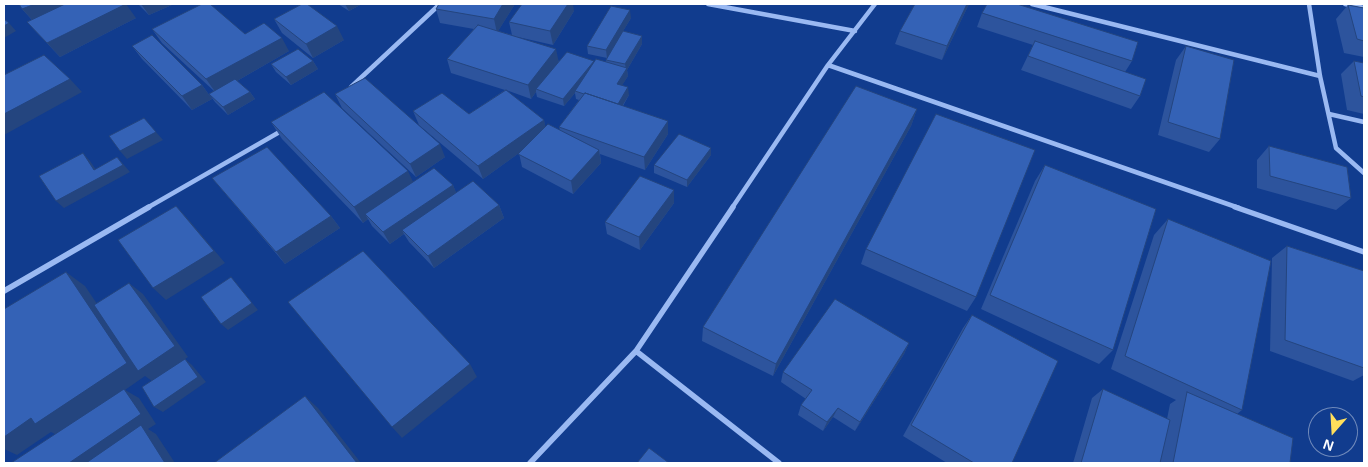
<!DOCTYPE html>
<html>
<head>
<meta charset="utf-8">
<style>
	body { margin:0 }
	#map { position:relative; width:1368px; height:467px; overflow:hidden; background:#113c8e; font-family:Arial,sans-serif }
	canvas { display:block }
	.frame { position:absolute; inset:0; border:5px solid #fff; pointer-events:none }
	.north { position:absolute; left:1308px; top:407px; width:50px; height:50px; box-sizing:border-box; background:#113c8e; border:1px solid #708abb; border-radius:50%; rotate:199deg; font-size:14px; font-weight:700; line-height:20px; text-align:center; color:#fff }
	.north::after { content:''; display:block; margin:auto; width:18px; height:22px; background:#ffdf5b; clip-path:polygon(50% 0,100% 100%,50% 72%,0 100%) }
</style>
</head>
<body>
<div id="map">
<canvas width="1368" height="467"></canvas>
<div class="frame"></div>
<div class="north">N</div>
</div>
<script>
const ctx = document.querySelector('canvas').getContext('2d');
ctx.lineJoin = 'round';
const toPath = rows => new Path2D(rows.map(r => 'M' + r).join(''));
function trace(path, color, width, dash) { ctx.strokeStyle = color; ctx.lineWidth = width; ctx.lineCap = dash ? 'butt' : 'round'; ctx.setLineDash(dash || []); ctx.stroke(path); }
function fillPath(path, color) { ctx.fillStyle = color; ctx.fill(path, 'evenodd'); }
trace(toPath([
	[708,4,855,31],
	[1032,4,1320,76],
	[1309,4,1320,76,1336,148,1364,173],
	[1345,4,1364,8],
	[828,65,1239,208],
	[351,87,440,4],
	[1329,114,1364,122],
	[147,208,283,130],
	[732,208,828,65,875,4]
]), '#9ab9f2', 4.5);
trace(toPath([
	[1235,207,1364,252],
	[4,291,149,207],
	[636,351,779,463],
	[530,463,636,351,733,207]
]), '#9ab9f2', 5.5);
fillPath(toPath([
	[138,4,174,4,149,15],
	[338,4,362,4,349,11],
	[515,4,498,31,512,35,509,22,574,11,553,45,518,37,559,61,594,61,594,63,606,62,606,60,607,58,588,54,587,46,631,18,623,31,642,36,642,44,627,70,628,76,622,85,629,95,623,106,668,134,645,170,600,154,601,163,573,194,522,167,519,153,483,179,419,125,413,111,469,114,505,90,451,73,447,59,474,29,440,23,436,9],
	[506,90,531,99,536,92,537,97,564,106,575,93,576,99,579,100,559,127,560,130,545,127,544,120],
	[915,4,969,4,942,60,895,44,900,31],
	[1348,5,1364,8,1364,57,1344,53,1336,19],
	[22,9,136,18,60,57,27,22,32,20],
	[982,13,1132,61,1125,72,1140,96,1131,109,1021,70,1033,45,977,27],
	[274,19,344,40,313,58,282,33],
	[152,29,245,34,289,51,237,81,250,92,255,99,228,115,215,102,209,94,214,91,162,43],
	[132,46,202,85,212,99,192,110,142,59],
	[1186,46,1220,139,1209,152,1158,135,1176,60],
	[313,61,318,69,291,85,276,72,271,64],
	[1354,61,1364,63,1364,114,1347,110,1341,74],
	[335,94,445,157,416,177,342,108],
	[917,109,911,126,773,376,702,341,703,327],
	[271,122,413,182,453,185,456,193,499,205,504,218,434,268,409,242,404,234,390,244,372,226,368,219,363,223,282,139],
	[1269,146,1351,198,1336,210,1257,188,1257,160],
	[711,155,687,187,654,173,654,165],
	[1045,165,1113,350,1099,364,981,309,1035,181],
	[212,178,331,216,340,228,285,264],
	[674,190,674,203,640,250,607,234,605,222],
	[1168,219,1242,410,1237,414,1290,463,1073,463,1092,398,1103,389,1167,419,1170,404,1176,400,1111,369,1154,235],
	[1287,246,1364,271,1364,375,1353,381,1270,351,1272,258],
	[866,249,976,297,967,311,861,264],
	[972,315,1012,463,947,463,903,436,963,328],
	[909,343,904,354,855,431,833,417,823,431,798,415,801,405,806,399,781,382,783,372]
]), '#2d549d');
fillPath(toPath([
	[35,4,81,4,35,23,22,9],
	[126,4,136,18,60,57,47,43],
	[141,4,174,4,149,15],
	[345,4,362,4,349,11],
	[503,4,515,4,497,33,494,19],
	[568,4,573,4,574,11,553,45,550,31],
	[967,4,969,4,942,60,947,46],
	[630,10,631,18,607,58,606,50],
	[9,23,16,31,4,38,4,26],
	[337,26,344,40,313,58,306,44],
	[642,36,642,44,627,70,628,76,618,92,617,84,626,70,625,64],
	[282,38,289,51,216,93,206,79],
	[556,49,559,63,536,89,536,92,531,99,528,85],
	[313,61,318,69,291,85,286,77],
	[594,61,595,68,575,91,575,93,564,106,563,99],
	[70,79,82,92,4,135,4,114],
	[202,85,212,99,192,110,182,96],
	[628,87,629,95,619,111,618,104],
	[250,92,255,99,228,115,223,107],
	[917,109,911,126,773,376,776,364],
	[544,120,547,133,483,179,478,166],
	[668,121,668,134,645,170,644,157],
	[156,132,163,140,127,159,120,151],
	[440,144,445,157,416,177,410,164],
	[711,148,711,155,687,187,687,180],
	[599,150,601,163,573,194,571,181],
	[83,153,90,161,101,177,117,157,124,165,130,172,64,208,56,201,94,170],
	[408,171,416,188,365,214,368,219,363,223,354,207],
	[453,185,458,197,402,230,404,234,390,244,383,232],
	[674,190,674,203,640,250,639,237],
	[499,205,504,218,434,268,428,256],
	[176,206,188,219,225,263,166,300,153,288],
	[331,216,340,228,285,264,276,252],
	[66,272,85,286,141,369,129,283,143,294,188,357,185,359,192,365,206,382,163,412,154,407,152,381,145,376,125,390,139,398,156,424,148,429,156,434,175,463,69,463,57,435,51,432,17,455,4,449,4,437],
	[231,277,258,310,228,330,221,324],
	[909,343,904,354,855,431,860,422],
	[470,364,477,377,402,438,392,427],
	[305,396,318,408,361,463,357,463],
	[838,408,833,417,823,431,827,422]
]), '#24457f');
const building = toPath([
	[19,4,35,4,22,9,19,4],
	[65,4,126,4,47,43,27,22,65,4],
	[202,4,210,4,245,34,264,23,282,38,206,79,152,29,202,4],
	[302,4,307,4,337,26,306,44,274,19,302,4],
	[439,4,503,4,494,19,436,9,439,4],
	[522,4,568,4,550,31,509,22,522,4],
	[915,4,967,4,947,46,900,31,915,4],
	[987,4,1017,4,1138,42,1132,61,982,13,987,4],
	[1348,5,1364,8,1364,41,1357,39,1348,5],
	[611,6,630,10,606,50,587,46,611,6],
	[4,19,9,23,4,26,4,19],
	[478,25,556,49,528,85,447,59,478,25],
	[623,31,642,36,625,64,606,60,623,31],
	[152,35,202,85,182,96,132,46,152,35],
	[1035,41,1146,79,1140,96,1028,56,1035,41],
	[1186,46,1234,60,1220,139,1168,122,1186,46],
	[298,49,313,61,286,77,271,64,298,49],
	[567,52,594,61,563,99,536,89,567,52],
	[44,55,70,79,4,114,4,75,44,55],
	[596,59,627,68,617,84,628,87,618,104,585,93,584,94,575,91,596,59],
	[1354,61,1364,63,1364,97,1361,96,1354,61],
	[365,78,440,144,410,164,335,94,365,78],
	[235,79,250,92,223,107,209,94,235,79],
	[856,86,917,109,776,364,703,327,856,86],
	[506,90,544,120,478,166,413,111,442,93,469,114,506,90],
	[324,92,408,171,354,207,271,122,324,92],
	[585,93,668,121,644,157,559,127,585,93],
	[936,114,1035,150,976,297,866,249,936,114],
	[144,118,156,132,120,151,109,136,144,118],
	[548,124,599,150,571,181,518,154,548,124],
	[679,134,711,148,687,180,654,165,679,134],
	[1269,146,1347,167,1351,198,1270,176,1269,146],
	[267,147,331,216,276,252,212,178,267,147],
	[83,153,94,170,117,157,123,165,56,201,39,176,83,153],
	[1045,165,1156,209,1113,350,990,295,1045,165],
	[434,168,453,185,383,232,365,214,434,168],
	[640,176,674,190,639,237,605,222,640,176],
	[473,181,499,205,428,256,402,230,473,181],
	[176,206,214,251,153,288,118,240,176,206],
	[1168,219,1271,261,1242,410,1125,356,1168,219],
	[1287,246,1364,271,1364,368,1285,340,1287,246],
	[363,251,470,364,392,427,288,302,363,251],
	[66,272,127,363,35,424,31,418,4,437,4,309,66,272],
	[231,277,252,303,221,324,201,297,231,277],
	[129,283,175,346,138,371,94,305,129,283],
	[835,299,909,343,860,422,838,408,827,422,801,405,812,390,783,372,835,299],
	[972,315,1058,361,1012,463,974,463,911,425,972,315],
	[185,359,198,377,154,407,142,387,185,359],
	[124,389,141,414,69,463,11,463,124,389],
	[1103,389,1170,420,1160,463,1081,463,1103,389],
	[1187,392,1293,438,1290,463,1173,463,1187,392],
	[305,396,357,463,214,463,305,396],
	[141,425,165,463,86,463,141,425],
	[649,448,669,463,637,463,649,448]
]);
fillPath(building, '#3462b6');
trace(building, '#24457f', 1);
</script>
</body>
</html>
